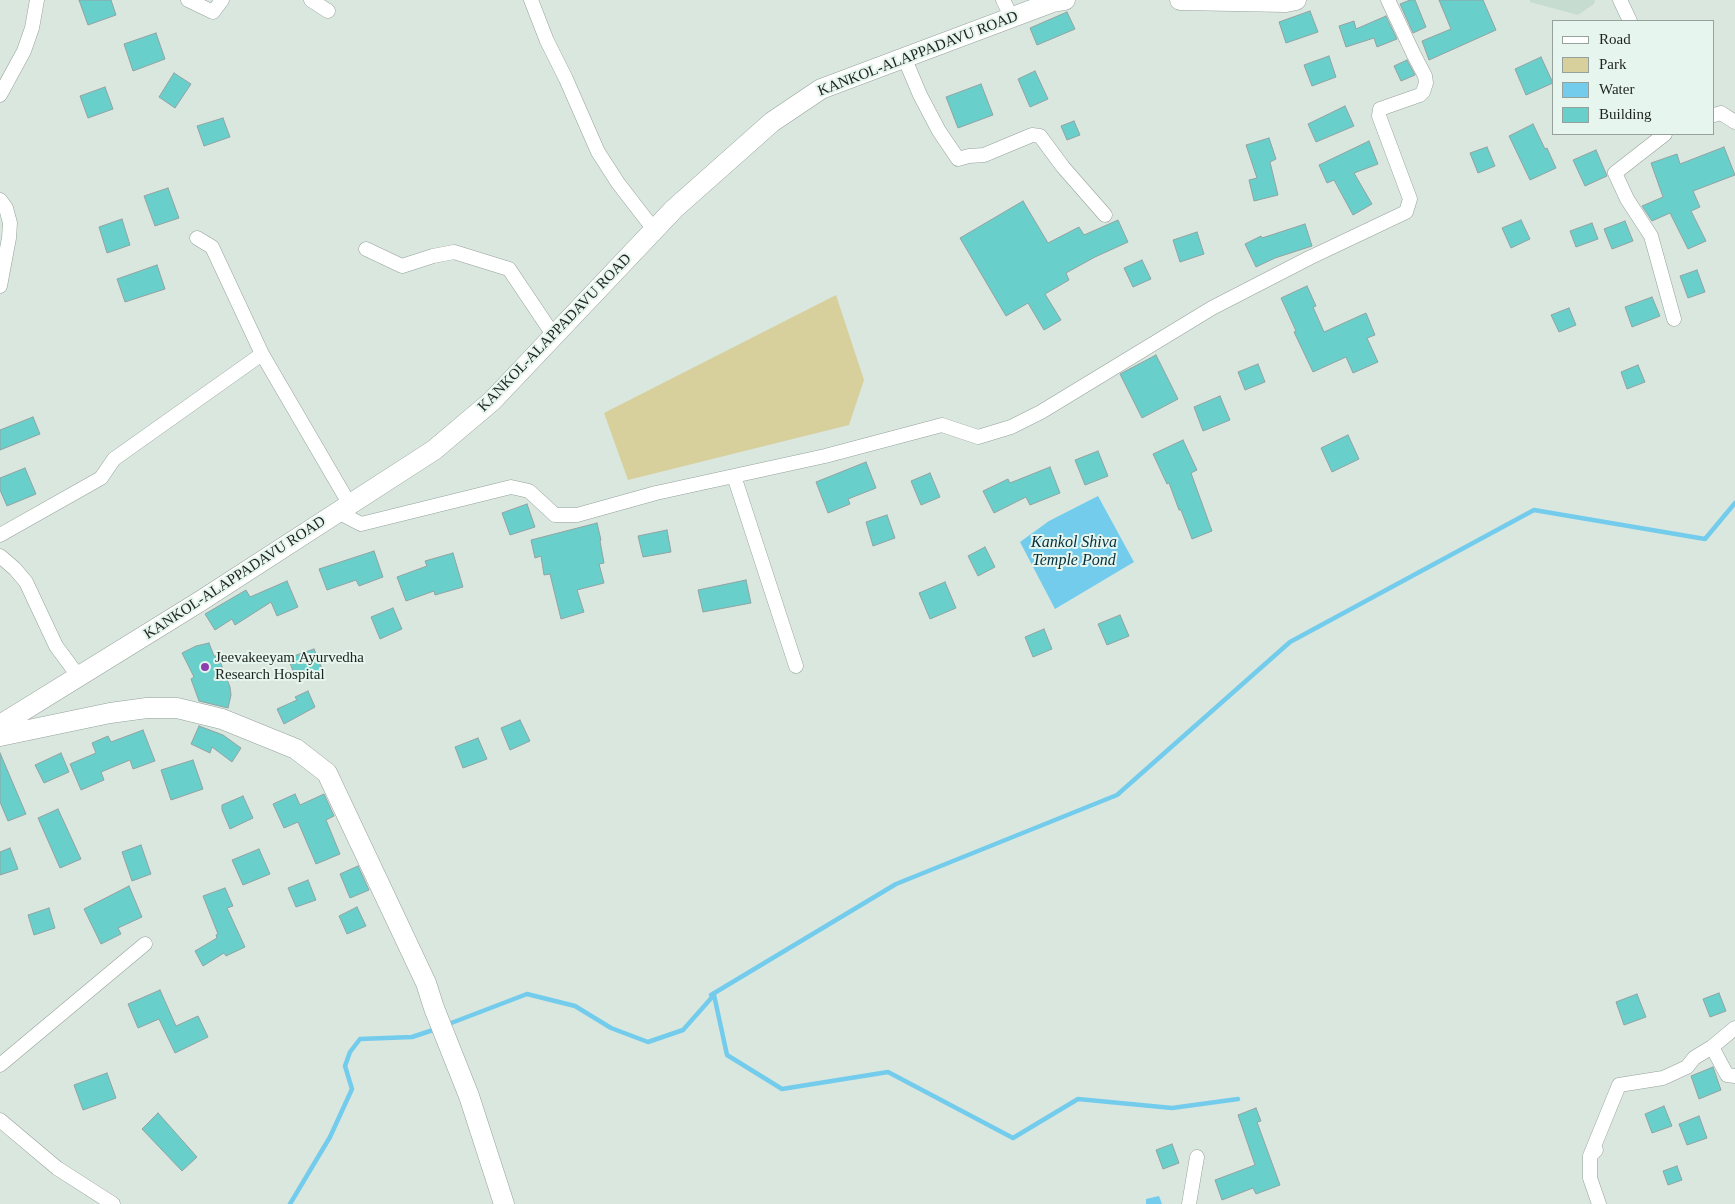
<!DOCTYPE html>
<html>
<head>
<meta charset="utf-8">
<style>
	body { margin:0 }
	#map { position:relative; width:1735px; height:1204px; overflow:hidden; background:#d9e7df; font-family:Georgia,serif }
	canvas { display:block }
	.legend { position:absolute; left:1552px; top:20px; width:162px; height:115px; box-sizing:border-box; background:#e6f5ed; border:1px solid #96a19b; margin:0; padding:6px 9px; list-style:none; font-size:15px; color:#1d221f }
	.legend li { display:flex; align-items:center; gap:10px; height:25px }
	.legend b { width:25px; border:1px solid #96a19b }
</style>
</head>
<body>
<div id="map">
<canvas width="1735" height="1204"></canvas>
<ul class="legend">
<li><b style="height:6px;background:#fff"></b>Road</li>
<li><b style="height:14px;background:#d8d09c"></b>Park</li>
<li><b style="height:14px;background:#73ccec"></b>Water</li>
<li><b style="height:14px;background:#68cfcb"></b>Building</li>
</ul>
</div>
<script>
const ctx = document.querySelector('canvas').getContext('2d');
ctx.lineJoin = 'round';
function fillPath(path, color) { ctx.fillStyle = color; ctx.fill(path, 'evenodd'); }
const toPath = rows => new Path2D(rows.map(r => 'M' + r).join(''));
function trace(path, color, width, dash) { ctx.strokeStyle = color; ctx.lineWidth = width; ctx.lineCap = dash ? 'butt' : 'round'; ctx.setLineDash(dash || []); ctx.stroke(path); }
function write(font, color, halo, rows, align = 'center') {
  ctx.font = font + ' Georgia,serif'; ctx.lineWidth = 4; ctx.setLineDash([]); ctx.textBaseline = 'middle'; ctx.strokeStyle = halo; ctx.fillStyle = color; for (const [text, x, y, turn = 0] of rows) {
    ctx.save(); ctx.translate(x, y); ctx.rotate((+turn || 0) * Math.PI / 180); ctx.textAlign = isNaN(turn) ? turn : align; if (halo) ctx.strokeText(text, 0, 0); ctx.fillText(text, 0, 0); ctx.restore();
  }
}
fillPath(toPath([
	[1530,0,1595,0,1594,4,1578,15,1530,2]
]), '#c7dcd0');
fillPath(toPath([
	[836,295,864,380,849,425,628,480,604,413]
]), '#d8d09c');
fillPath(toPath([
	[1098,496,1134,562,1055,609,1020,542,1049,521],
	[1159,1196,1162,1204,1146,1204,1146,1199]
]), '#73ccec');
trace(toPath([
	[711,995,896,884,1117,795,1290,642,1534,510,1705,539,1735,503],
	[714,995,727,1055,782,1089,888,1072,1013,1138,1078,1099,1172,1108,1238,1099],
	[446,1025,527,994,575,1006,611,1028,648,1042,683,1030,714,995],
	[290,1204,330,1137,352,1089,345,1066,350,1052,360,1039,412,1037,436,1029]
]), '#73ccec', 4.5);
const building = toPath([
	[79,0,111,0,116,15,88,25,79,0],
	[1410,0,1415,0,1426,27,1413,33,1400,4,1410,0],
	[1439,0,1483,0,1496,30,1429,60,1422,41,1451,29,1439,0],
	[1310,11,1318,32,1286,43,1279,22,1310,11],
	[1067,12,1075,29,1037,45,1030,28,1067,12],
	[1386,16,1397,39,1377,47,1374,38,1346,47,1339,26,1354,21,1356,29,1386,16],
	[156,33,165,59,133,71,124,44,156,33],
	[1329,56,1336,77,1312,86,1304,65,1329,56],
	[1541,57,1553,83,1526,95,1515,69,1541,57],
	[1407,60,1415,75,1401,81,1394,66,1407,60],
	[1035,71,1048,99,1030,107,1018,79,1035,71],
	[174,73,191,84,175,108,159,97,174,73],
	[981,84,993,115,958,128,946,97,981,84],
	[105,87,113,109,88,118,80,96,105,87],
	[1345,106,1354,126,1316,142,1308,124,1345,106],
	[223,118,230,137,204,146,197,126,223,118],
	[1074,121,1080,135,1067,140,1061,126,1074,121],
	[1533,124,1545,149,1547,148,1556,168,1530,180,1509,136,1533,124],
	[1269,138,1276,159,1270,162,1278,195,1254,201,1249,180,1257,178,1246,145,1269,138],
	[1369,141,1378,164,1354,173,1372,204,1353,215,1334,180,1327,183,1319,165,1369,141],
	[1487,147,1495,166,1478,173,1470,153,1487,147],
	[1724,147,1735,175,1693,191,1700,207,1691,211,1706,241,1688,249,1670,213,1652,221,1642,206,1663,197,1651,163,1677,154,1680,164,1724,147],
	[1596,150,1607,176,1585,186,1573,160,1596,150],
	[168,188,179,218,155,226,144,196,168,188],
	[1023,201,1048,243,1079,227,1084,235,1118,220,1128,242,1095,257,1066,273,1069,280,1045,294,1061,320,1044,330,1028,303,1006,316,960,238,1023,201],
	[122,219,130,245,107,253,99,227,122,219],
	[1521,220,1530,239,1511,248,1502,228,1521,220],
	[1625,221,1633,241,1612,249,1604,229,1625,221],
	[1592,223,1598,239,1576,247,1570,231,1592,223],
	[1305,224,1312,246,1275,258,1256,267,1245,244,1261,236,1262,238,1305,224],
	[1197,232,1204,254,1180,262,1173,240,1197,232],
	[1142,260,1151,279,1133,287,1124,268,1142,260],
	[157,265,165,289,125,302,117,279,157,265],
	[1697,270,1705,292,1688,298,1680,276,1697,270],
	[1307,286,1316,306,1313,307,1324,332,1366,313,1375,335,1367,338,1378,362,1353,373,1346,357,1313,372,1294,332,1296,331,1281,298,1307,286],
	[1652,297,1660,316,1632,327,1625,307,1652,297],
	[1569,308,1576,325,1559,332,1551,315,1569,308],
	[1156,355,1178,399,1142,418,1120,374,1156,355],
	[1258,364,1265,382,1245,390,1238,372,1258,364],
	[1638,365,1645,382,1627,389,1621,372,1638,365],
	[1220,396,1230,420,1203,431,1194,407,1220,396],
	[33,417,40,434,0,450,0,430,33,417],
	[1348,435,1359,459,1332,472,1321,448,1348,435],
	[1183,440,1197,470,1191,473,1212,531,1192,539,1181,510,1179,510,1169,483,1167,484,1153,454,1183,440],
	[1098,451,1108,476,1085,485,1075,460,1098,451],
	[866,462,876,488,848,499,850,504,828,513,816,482,866,462],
	[1050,467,1060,493,1030,505,1026,497,994,513,983,491,1008,479,1010,483,1050,467],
	[25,468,36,494,7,506,0,490,0,478,25,468],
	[930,473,940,497,921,505,911,481,930,473],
	[527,504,535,527,510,535,502,513,527,504],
	[887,515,895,538,873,546,866,522,887,515],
	[597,523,601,540,600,541,604,563,599,564,604,583,577,590,584,612,561,619,550,574,544,575,541,556,535,558,531,540,597,523],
	[667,530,671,552,643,557,638,536,667,530],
	[985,547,995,567,978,576,968,556,985,547],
	[374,551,383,577,359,586,356,580,327,590,319,569,374,551],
	[453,553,463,587,435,595,434,591,406,601,397,577,427,566,425,561,453,553],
	[746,580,751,603,703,612,698,590,746,580],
	[287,581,298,607,277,616,271,602,235,625,232,619,215,630,205,614,246,590,250,597,287,581],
	[945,582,956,608,930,619,919,593,945,582],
	[393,608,402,629,380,639,371,617,393,608],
	[1120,615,1129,636,1107,645,1098,624,1120,615],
	[1044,629,1052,649,1033,657,1025,637,1044,629],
	[209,643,214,656,218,656,230,687,231,695,228,708,199,701,191,679,194,677,182,653,196,646,209,643],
	[314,649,323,671,297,681,288,658,314,649],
	[308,691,315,707,284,724,277,709,297,700,295,697,308,691],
	[520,720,530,741,510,750,501,728,520,720],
	[199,726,223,735,241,748,232,762,212,747,210,753,191,744,199,726],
	[143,730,155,761,133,769,130,760,101,772,104,780,81,790,70,764,96,753,92,743,108,736,111,742,143,730],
	[478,738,487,759,463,768,455,747,478,738],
	[0,753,26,814,8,821,0,802,0,753],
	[61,753,69,772,44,783,35,765,61,753],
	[193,760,203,789,171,800,161,770,193,760],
	[295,794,300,805,324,794,334,816,326,820,340,854,316,864,298,822,284,828,273,804,295,794],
	[243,796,253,818,230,829,222,810,222,805,243,796],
	[58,809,81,859,60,868,38,818,58,809],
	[141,845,151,874,132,881,122,852,141,845],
	[10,848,18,869,0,875,0,852,10,848],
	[259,849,270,874,243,885,232,860,259,849],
	[358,866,369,890,350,898,340,874,358,866],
	[308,880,316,900,296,907,288,888,308,880],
	[129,886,142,917,118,928,121,934,101,944,84,909,129,886],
	[225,888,233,906,227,908,245,947,226,956,224,953,203,966,195,951,217,938,216,935,218,934,203,896,225,888],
	[357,907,366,926,347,934,339,916,357,907],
	[49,908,55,928,34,935,28,915,49,908],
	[160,990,176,1026,198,1016,208,1037,175,1053,159,1019,138,1028,128,1004,160,990],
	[1719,993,1726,1011,1710,1017,1703,999,1719,993],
	[1637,994,1646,1017,1624,1025,1616,1002,1637,994],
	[1713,1067,1721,1090,1699,1099,1691,1076,1713,1067],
	[107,1073,116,1098,83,1110,74,1085,107,1073],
	[1664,1106,1672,1126,1652,1133,1645,1114,1664,1106],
	[1256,1108,1261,1121,1257,1122,1280,1185,1256,1194,1253,1188,1222,1200,1215,1180,1255,1165,1238,1115,1256,1108],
	[158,1113,197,1157,182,1171,142,1129,158,1113],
	[1699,1116,1707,1138,1687,1145,1679,1124,1699,1116],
	[1172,1144,1179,1163,1163,1169,1156,1150,1172,1144],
	[1677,1166,1682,1180,1668,1185,1663,1171,1677,1166]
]);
fillPath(building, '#68cfcb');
trace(building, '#92a3a2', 1);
const minor = toPath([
	[188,0,213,12,222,0],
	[311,0,328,11],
	[531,0,547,41,566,79,598,152,618,183,655,231],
	[1003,0,1012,18],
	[1620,0,1630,21],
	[904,57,920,95,939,131,958,159,969,156,984,155,1032,135,1040,136,1063,167,1105,215],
	[0,95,24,51,32,28,37,0],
	[1714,115,1721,113,1735,122],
	[1665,134,1615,173,1627,199,1651,236,1674,319],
	[0,200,6,208,10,223,9,238,0,286],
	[197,238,212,247,262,354],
	[366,249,402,266,433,256,454,252,509,269,554,336],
	[734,476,796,666],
	[338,512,361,524,511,487,529,491,555,515,577,515,656,493,825,456,942,425,978,437,1011,427,1041,412,1212,308,1309,258,1406,212,1410,199,1379,116,1380,109,1420,95,1423,92,1426,83,1425,76,1414,55,1388,0],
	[0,535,101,478,114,459,262,354,350,505],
	[0,556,15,569,26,582,56,646,79,677],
	[1712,1047,1727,1075,1735,1076],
	[0,1065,145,944],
	[0,1120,57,1168,113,1204],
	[1596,1150,1590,1156,1590,1178,1599,1204],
	[1590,1156,1619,1085,1663,1078,1687,1067,1694,1058,1712,1047,1735,1028],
	[1189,1204,1197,1157]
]);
const secondary = toPath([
	[1180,0,1286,2,1296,0],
	[0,725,199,602,434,450,492,401,674,209,772,122,821,89,1053,2,1065,0],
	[0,736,110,713,147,708,177,708,222,719,296,749,327,773,426,983,434,1008,469,1096,504,1204]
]);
trace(minor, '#95a29b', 15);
trace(secondary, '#95a29b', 21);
trace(minor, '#fff', 14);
trace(secondary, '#fff', 20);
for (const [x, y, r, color] of [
	[205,667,5,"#8d3dad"]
]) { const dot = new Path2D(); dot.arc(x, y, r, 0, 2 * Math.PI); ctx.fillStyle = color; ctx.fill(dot); trace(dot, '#e6f5ed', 2); }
write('15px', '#1d221f', '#e6f5ed', [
	["KANKOL-ALAPPADAVU ROAD",918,54,-21],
	["KANKOL-ALAPPADAVU ROAD",555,333,-46],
	["KANKOL-ALAPPADAVU ROAD",235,578,-33]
]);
write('15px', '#1d221f', '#e6f5ed', [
	["Jeevakeeyam Ayurvedha",215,658],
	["Research Hospital",215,675]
], 'left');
write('italic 16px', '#04303d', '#e6f5ed', [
	["Kankol Shiva",1074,543],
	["Temple Pond",1074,561]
]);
</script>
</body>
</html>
